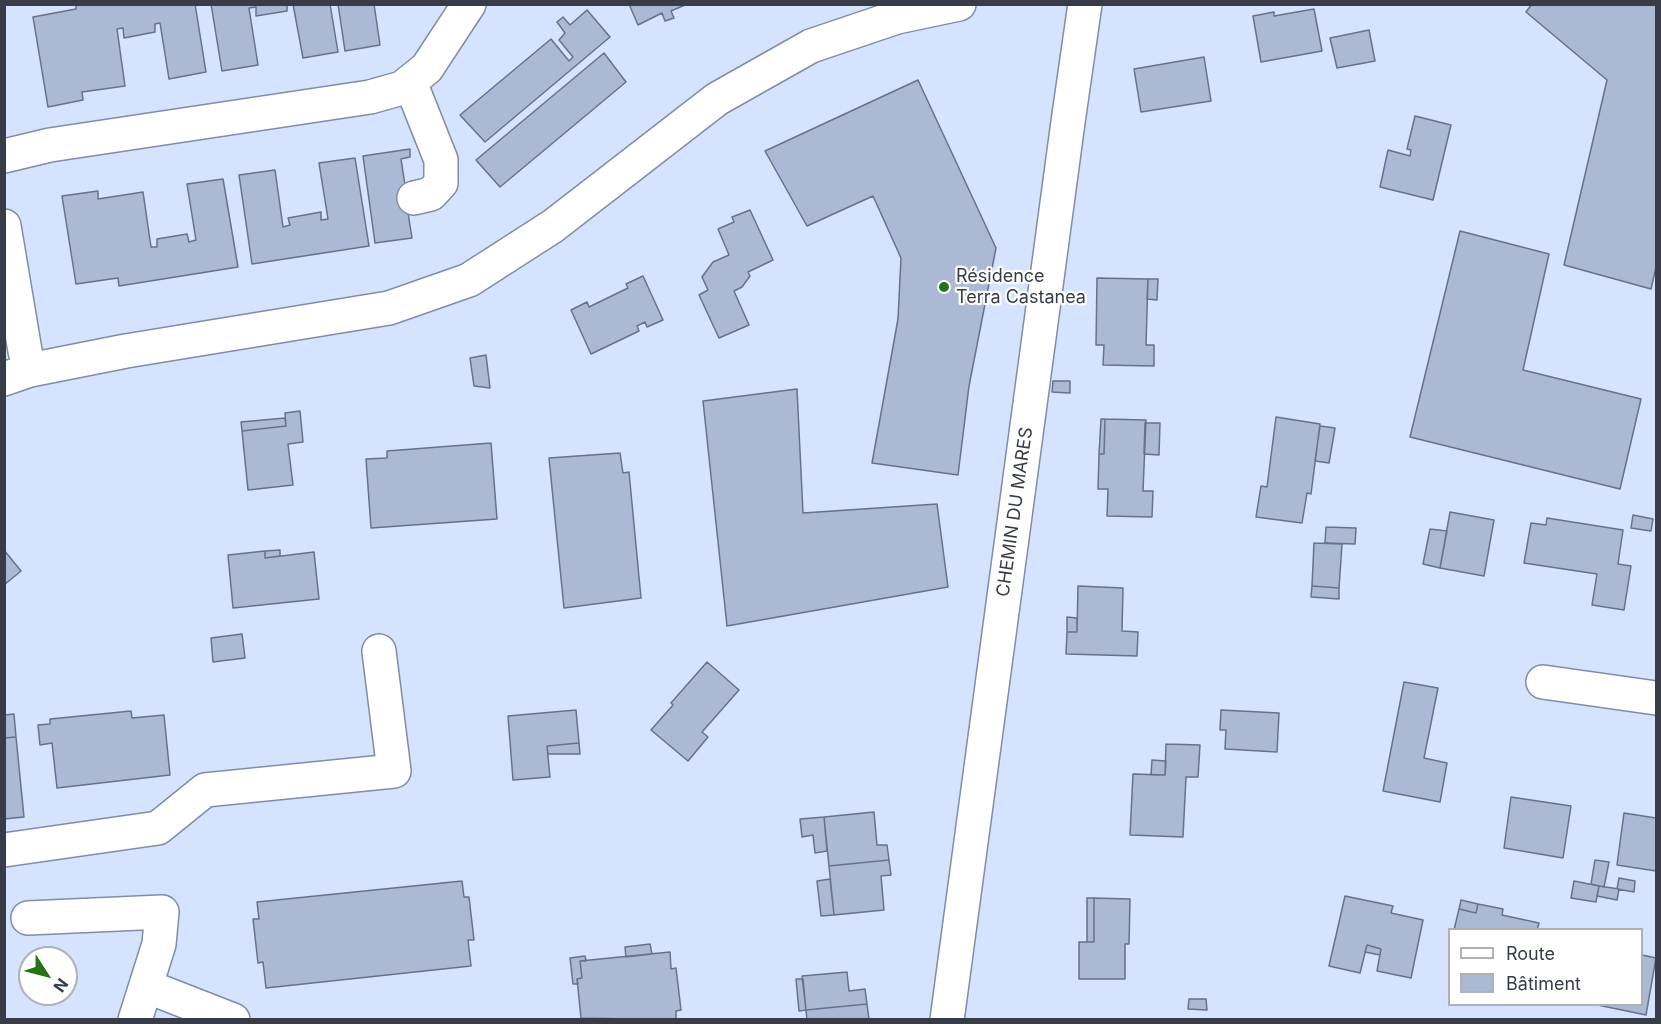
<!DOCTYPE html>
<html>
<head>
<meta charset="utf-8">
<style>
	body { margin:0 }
	#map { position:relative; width:1661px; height:1024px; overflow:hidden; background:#d5e3fe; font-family:Inter,sans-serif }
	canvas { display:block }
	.frame { position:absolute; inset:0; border:6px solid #373c47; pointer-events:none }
	.legend { position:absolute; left:1448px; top:928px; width:195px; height:78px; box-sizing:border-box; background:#fff; border:2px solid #afb1b5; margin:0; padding:8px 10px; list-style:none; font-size:18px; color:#373c47 }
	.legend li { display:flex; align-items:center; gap:12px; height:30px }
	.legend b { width:30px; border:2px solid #afb1b5 }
	.north { position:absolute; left:18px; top:946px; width:60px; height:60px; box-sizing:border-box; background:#fff; border:2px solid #afb1b5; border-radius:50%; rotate:126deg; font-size:16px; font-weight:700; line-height:24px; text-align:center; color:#373c47 }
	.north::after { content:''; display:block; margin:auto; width:21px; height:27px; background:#287216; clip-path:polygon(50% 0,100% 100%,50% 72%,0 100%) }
</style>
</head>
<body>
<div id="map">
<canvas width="1661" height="1024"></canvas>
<div class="frame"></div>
<ul class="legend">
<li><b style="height:8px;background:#fff"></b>Route</li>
<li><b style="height:16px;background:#acb9d4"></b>Bâtiment</li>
</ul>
<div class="north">N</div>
</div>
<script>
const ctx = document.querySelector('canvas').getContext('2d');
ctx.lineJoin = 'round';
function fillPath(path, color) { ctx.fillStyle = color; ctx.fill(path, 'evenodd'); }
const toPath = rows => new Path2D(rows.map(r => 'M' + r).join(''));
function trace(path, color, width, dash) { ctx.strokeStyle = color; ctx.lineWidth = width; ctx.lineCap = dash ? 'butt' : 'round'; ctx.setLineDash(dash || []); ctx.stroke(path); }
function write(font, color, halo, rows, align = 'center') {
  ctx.font = font + ' Inter,sans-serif'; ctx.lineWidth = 4.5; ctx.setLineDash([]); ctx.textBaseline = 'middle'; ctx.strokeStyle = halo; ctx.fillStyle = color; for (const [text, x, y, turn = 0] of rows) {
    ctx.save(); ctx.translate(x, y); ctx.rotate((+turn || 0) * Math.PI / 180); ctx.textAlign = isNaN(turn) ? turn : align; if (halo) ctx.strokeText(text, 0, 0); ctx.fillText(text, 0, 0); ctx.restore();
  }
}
const building = toPath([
	[76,4,195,4,206,72,169,79,160,23,155,24,155,32,124,38,123,28,117,29,125,86,82,92,83,100,48,107,33,17,76,9,76,4],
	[211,4,287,4,287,11,256,16,256,7,249,8,258,65,222,71,211,4],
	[293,4,330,4,338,52,303,58,293,4],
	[338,4,374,4,380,45,345,51,338,4],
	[629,4,685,4,685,5,671,11,674,18,665,21,662,13,638,25,629,4],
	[1532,4,1656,4,1656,267,1651,289,1564,265,1607,80,1526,12,1532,4],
	[1314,9,1322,51,1261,62,1253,16,1274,12,1274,16,1314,9],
	[587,10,610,37,485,142,460,115,551,39,569,61,573,57,559,40,565,33,557,22,563,17,570,25,587,10],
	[1369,30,1375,61,1337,68,1330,38,1369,30],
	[604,53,626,82,500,187,476,160,604,53],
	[1204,57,1211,101,1141,112,1134,69,1204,57],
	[918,80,996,248,969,386,958,475,872,463,898,319,901,258,873,196,807,226,765,151,918,80],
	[1415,116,1451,125,1433,200,1380,187,1388,150,1410,156,1411,150,1407,149,1415,116],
	[410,149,410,157,401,159,408,205,419,210,408,213,412,238,375,243,363,156,410,149],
	[355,158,369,246,252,264,239,175,275,170,283,227,290,225,288,218,321,212,321,220,328,219,319,163,355,158],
	[223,179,238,267,119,286,118,278,76,284,62,196,98,191,98,199,143,192,151,247,157,247,157,239,187,234,189,242,196,240,187,184,223,179],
	[750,210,773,260,748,272,750,276,742,287,734,291,749,325,719,338,699,295,708,290,702,277,713,262,729,255,718,229,734,222,732,217,750,210],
	[1460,231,1549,254,1523,370,1641,399,1620,489,1410,437,1460,231],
	[643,276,663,320,647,327,645,322,637,326,639,331,591,354,571,310,587,302,589,307,628,288,626,284,643,276],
	[1097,278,1148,279,1146,345,1154,345,1154,366,1103,365,1104,345,1096,345,1097,278],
	[1148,279,1158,279,1157,300,1147,299,1148,279],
	[486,355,490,388,474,386,470,358,486,355],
	[1053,381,1070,381,1070,393,1052,392,1053,381],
	[797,389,803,513,937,504,948,587,727,626,703,401,797,389],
	[300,411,303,442,288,444,293,485,248,490,242,431,286,426,285,413,300,411],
	[1276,417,1320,424,1311,494,1307,493,1302,523,1256,517,1261,486,1267,487,1276,417],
	[285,418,286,426,242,431,241,422,285,418],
	[1101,419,1105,419,1104,454,1099,454,1101,419],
	[1105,419,1146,420,1143,491,1153,491,1152,517,1107,516,1108,489,1098,489,1099,454,1104,454,1105,419],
	[1145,423,1160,423,1159,455,1144,454,1145,423],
	[1320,426,1335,428,1329,463,1315,461,1320,426],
	[491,443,497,519,371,528,366,459,387,458,387,451,491,443],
	[620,453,623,473,629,472,641,598,564,608,549,458,620,453],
	[1450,512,1494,520,1484,576,1440,568,1450,512],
	[1633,515,1653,519,1651,531,1631,528,1633,515],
	[1547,518,1623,530,1618,564,1631,566,1624,610,1592,605,1597,574,1524,563,1531,523,1546,525,1547,518],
	[1326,527,1356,528,1355,544,1325,543,1326,527],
	[1430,529,1447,531,1440,568,1423,564,1430,529],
	[1314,543,1342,544,1339,588,1312,586,1314,543],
	[4,550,21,571,4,585,4,550],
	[280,550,280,556,265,558,265,551,280,550],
	[265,551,265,558,314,552,319,599,233,608,228,555,265,551],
	[1078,586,1123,588,1122,631,1138,632,1137,656,1066,654,1067,632,1077,632,1078,586],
	[1312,586,1339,588,1339,599,1311,597,1312,586],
	[1067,617,1077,618,1077,632,1067,632,1067,617],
	[242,634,245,658,213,662,211,638,242,634],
	[707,662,739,690,702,732,708,737,688,761,651,730,673,705,671,703,707,662],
	[1404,682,1438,688,1424,758,1447,763,1440,802,1383,791,1404,682],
	[576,710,579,743,547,746,550,777,513,780,508,716,576,710],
	[1221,710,1279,713,1277,752,1225,749,1226,730,1220,730,1221,710],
	[131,711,132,718,164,715,170,775,57,788,52,743,40,745,38,725,50,724,50,719,131,711],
	[14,714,16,737,4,738,4,715,14,714],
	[16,737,24,817,4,819,4,738,16,737],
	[579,743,580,754,548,754,547,746,579,743],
	[1166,744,1200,745,1198,777,1186,777,1183,837,1130,835,1133,774,1165,775,1166,744],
	[1152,760,1166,761,1165,775,1151,775,1152,760],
	[1511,797,1571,806,1563,858,1504,848,1511,797],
	[874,812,877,845,887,845,889,860,829,866,824,817,874,812],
	[1624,813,1656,818,1656,871,1617,865,1624,813],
	[824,817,827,851,815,853,813,835,802,837,800,819,824,817],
	[889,860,891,875,881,876,884,910,834,915,829,866,889,860],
	[1595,860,1609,862,1604,887,1591,884,1595,860],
	[1619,878,1635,881,1634,892,1617,889,1619,878],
	[830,879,834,915,821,916,817,881,830,879],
	[462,881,464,897,469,897,474,940,468,940,471,966,266,988,263,962,258,963,253,919,259,919,257,902,462,881],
	[1574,881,1599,886,1596,902,1571,898,1574,881],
	[1599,886,1619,889,1617,900,1597,896,1599,886],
	[1345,896,1393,906,1391,913,1423,920,1411,978,1377,971,1381,949,1367,945,1360,973,1329,966,1345,896],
	[1087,898,1094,898,1094,942,1087,942,1087,898],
	[1094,898,1130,899,1129,944,1125,944,1125,979,1079,979,1079,942,1094,942,1094,898],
	[1461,900,1478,904,1476,913,1459,909,1461,900],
	[1478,904,1503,909,1502,915,1539,923,1537,930,1454,930,1459,909,1476,913,1478,904],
	[650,944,652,954,626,957,625,947,650,944],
	[1367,945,1381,949,1380,955,1365,952,1367,945],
	[670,952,671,969,676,968,681,1010,676,1011,676,1020,581,1018,577,979,582,978,580,961,670,952],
	[1642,955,1656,958,1646,1015,1593,1004,1642,1004,1642,955],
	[585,956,586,961,580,961,582,978,577,979,578,984,573,984,570,958,585,956],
	[847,972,849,991,865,989,867,1004,806,1010,802,976,847,972],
	[796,979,803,979,806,1010,799,1011,796,979],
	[1189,999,1206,999,1207,1010,1188,1009,1189,999],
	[867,1004,869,1019,807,1020,806,1010,867,1004]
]);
fillPath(building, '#acb9d4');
trace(building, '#66728a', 1.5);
const minor = toPath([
	[410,82,441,160,441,183,431,194,414,198],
	[4,156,50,145,370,97,402,88,427,68,469,4],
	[4,226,25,351,30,370],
	[4,379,30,370,126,351,389,308,469,280,553,226,717,99,811,46,897,17,959,4],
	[1543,682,1656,698],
	[4,850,158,828,205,790,394,771,379,651],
	[28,918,162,912,159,944,135,1020],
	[146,986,233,1020],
	[947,1020,1068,122,1085,4]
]);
trace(minor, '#818da7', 36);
trace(minor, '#fff', 33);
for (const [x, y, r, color] of [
	[944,287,6,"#287216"]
]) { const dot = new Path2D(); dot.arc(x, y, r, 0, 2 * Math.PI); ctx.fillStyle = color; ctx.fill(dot); trace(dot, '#fff', 2); }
write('18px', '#373c47', '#fff', [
	["Résidence",956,277],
	["Terra Castanea",956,298]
], 'left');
write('18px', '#373c47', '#fff', [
	["CHEMIN DU MARES",1015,512,-82]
]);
</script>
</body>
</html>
